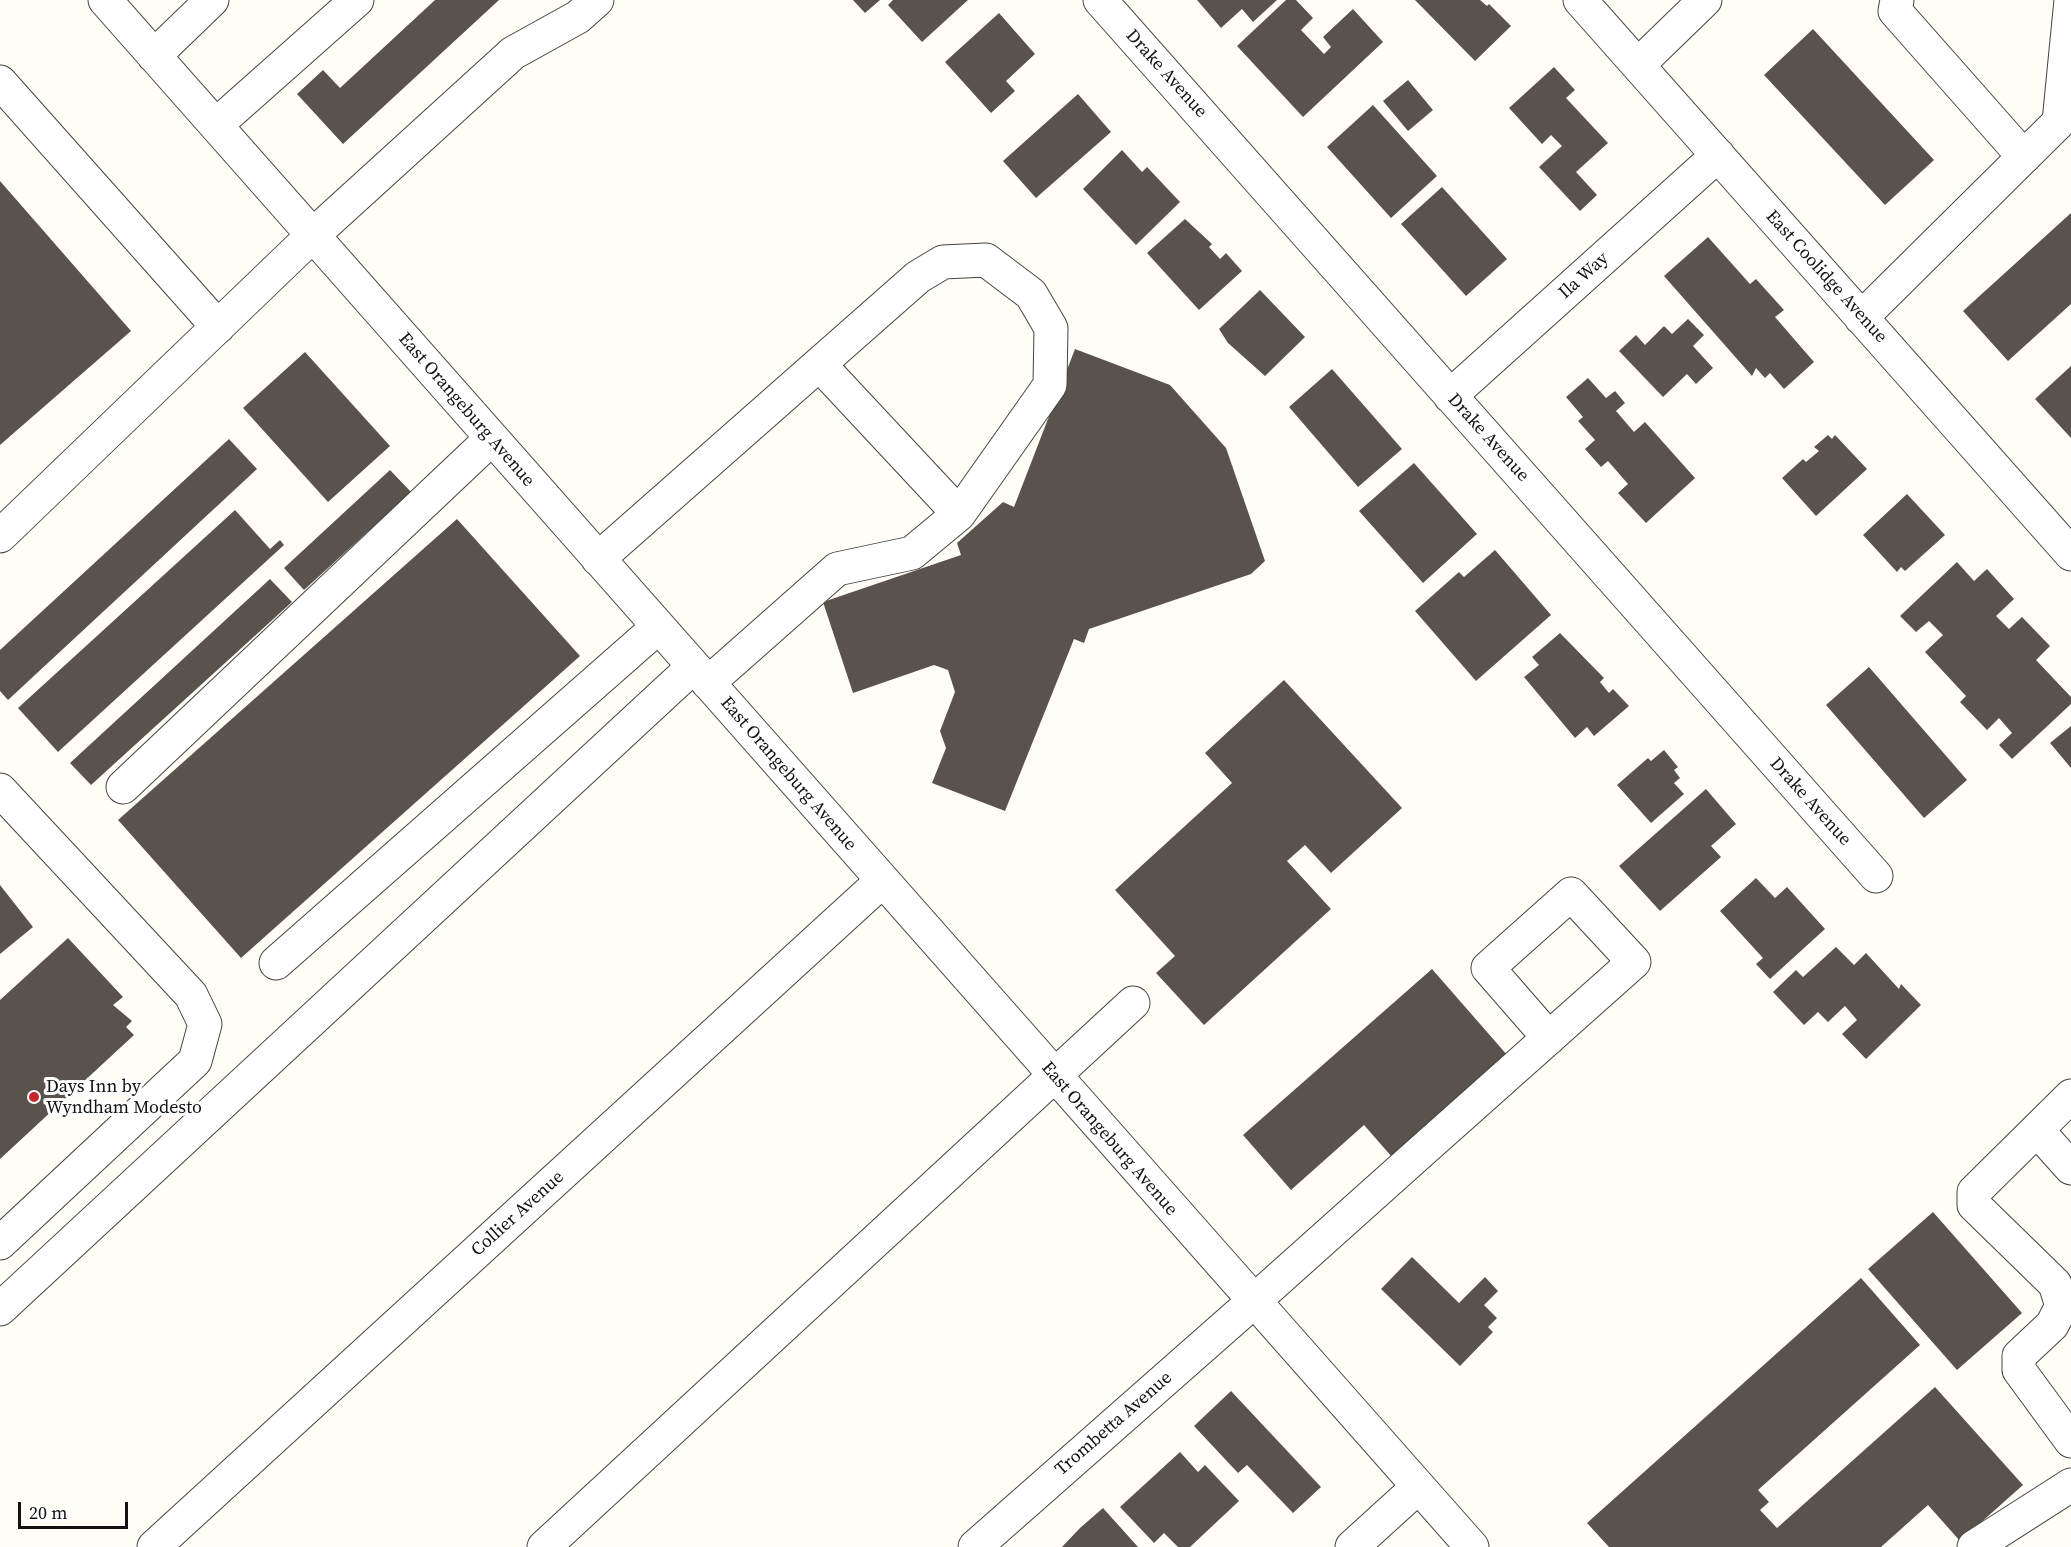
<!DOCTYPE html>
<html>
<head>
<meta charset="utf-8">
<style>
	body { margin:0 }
	#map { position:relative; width:2071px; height:1547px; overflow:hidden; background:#fffdf5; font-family:"Source Serif 4",serif }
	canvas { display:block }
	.scale { position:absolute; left:18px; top:1502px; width:110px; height:27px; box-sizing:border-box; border:3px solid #111; border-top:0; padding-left:8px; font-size:18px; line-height:21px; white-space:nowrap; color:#111; -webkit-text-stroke:4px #fff; paint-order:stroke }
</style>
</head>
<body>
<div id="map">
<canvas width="2071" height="1547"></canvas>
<div class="scale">20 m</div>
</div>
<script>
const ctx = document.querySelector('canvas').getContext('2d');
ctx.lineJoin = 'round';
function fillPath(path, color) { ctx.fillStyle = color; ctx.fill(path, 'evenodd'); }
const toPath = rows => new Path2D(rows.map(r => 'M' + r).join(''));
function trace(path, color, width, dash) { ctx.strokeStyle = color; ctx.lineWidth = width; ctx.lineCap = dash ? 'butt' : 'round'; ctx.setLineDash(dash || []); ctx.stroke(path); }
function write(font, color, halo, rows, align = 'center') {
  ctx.font = font + ' "Source Serif 4",serif'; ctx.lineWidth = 6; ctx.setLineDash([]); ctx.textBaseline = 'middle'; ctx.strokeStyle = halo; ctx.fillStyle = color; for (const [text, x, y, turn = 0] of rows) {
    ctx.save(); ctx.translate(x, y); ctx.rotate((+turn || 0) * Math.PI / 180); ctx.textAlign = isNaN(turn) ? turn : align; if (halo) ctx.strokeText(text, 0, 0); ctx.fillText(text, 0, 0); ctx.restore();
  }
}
fillPath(toPath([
	[435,0,499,0,343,144,297,94,323,70,340,88],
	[853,0,880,0,865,13],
	[893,0,968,0,922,42,888,5],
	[1197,0,1277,0,1253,22,1242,9,1221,28],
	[1286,0,1296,0,1313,18,1301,30,1324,54,1331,47,1323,37,1353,9,1383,42,1303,117,1237,46],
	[1415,0,1480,0,1487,6,1489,4,1511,26,1475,61],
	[999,13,1035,54,1006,81,1015,91,991,113,945,62],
	[1813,29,1934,160,1885,205,1764,75],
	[1554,67,1575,90,1566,98,1608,143,1576,172,1597,195,1580,211,1539,167,1562,146,1551,135,1542,144,1509,108],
	[1408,80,1433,110,1408,131,1383,101],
	[1078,94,1111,132,1036,198,1003,161],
	[1373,105,1437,176,1391,218,1327,147],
	[1122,150,1142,172,1147,167,1180,202,1136,245,1083,189],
	[0,181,131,331,0,445],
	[1442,187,1507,259,1466,296,1401,224],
	[2071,213,2071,304,2008,361,1963,311],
	[1185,219,1212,244,1209,247,1220,259,1226,253,1242,271,1199,310,1147,253],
	[1708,237,1750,284,1756,279,1784,310,1775,317,1814,362,1784,389,1770,373,1765,378,1756,368,1752,376,1664,276],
	[1260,290,1305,337,1265,376,1228,343,1219,329],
	[1688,319,1704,335,1693,346,1713,368,1696,384,1687,374,1663,397,1619,351,1636,335,1645,345,1664,326,1672,334],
	[1075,349,1170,385,1226,448,1265,561,1251,574,1089,629,1084,643,1074,639,1005,811,932,783,946,748,940,731,955,692,948,670,934,665,853,693,823,602,961,555,957,543,1003,502,1014,507],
	[305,352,390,446,328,502,243,408],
	[2071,366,2071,438,2035,399],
	[1332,369,1402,449,1358,487,1289,407],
	[1588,378,1606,398,1615,391,1625,403,1616,411,1634,432,1645,422,1695,478,1646,523,1618,493,1628,484,1608,461,1601,467,1585,449,1595,440,1578,421,1583,417,1566,397],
	[1828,435,1832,439,1835,435,1867,469,1816,516,1782,478,1803,459,1806,462,1819,451,1814,447],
	[229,439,257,469,8,700,0,691,0,650],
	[1414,463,1477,534,1423,583,1359,511],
	[390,470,411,492,304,590,284,568],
	[1907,494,1945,535,1905,571,1901,567,1897,572,1863,535],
	[235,510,270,549,280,540,284,545,58,752,18,708],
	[457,519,580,656,241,958,118,820],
	[1495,550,1551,615,1476,681,1415,611,1459,572,1464,577],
	[1957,562,1974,581,1987,569,2014,599,1996,616,2009,629,2022,617,2050,646,2036,660,2071,697,2071,704,2012,759,1999,745,2012,733,1999,718,1987,730,1960,702,1966,696,1925,652,1943,635,1929,621,1916,632,1900,616],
	[270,579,292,602,91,785,70,763],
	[1560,633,1604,678,1600,682,1609,693,1613,689,1629,706,1594,736,1587,727,1575,738,1524,677,1539,665,1532,657],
	[1869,667,1967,780,1924,818,1826,705],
	[1284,680,1402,808,1331,873,1305,845,1287,861,1331,909,1204,1025,1156,973,1175,956,1115,890,1232,783,1205,753],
	[2071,726,2071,768,2050,743],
	[1664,750,1678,767,1674,770,1680,778,1674,783,1684,794,1651,823,1617,785,1648,758,1651,761],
	[1706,789,1736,824,1711,846,1721,857,1660,911,1619,866],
	[1756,878,1775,898,1787,887,1825,929,1770,979,1756,964,1763,958,1720,911],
	[0,885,33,927,0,954],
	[68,938,123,997,113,1005,132,1021,126,1027,134,1035,0,1159,0,1000],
	[1836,947,1854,965,1866,953,1899,989,1901,984,1921,1005,1866,1059,1842,1034,1857,1020,1845,1006,1828,1022,1818,1012,1804,1025,1773,992,1796,970,1803,977],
	[1432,969,1508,1056,1392,1157,1364,1125,1291,1190,1243,1135],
	[1933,1212,2022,1313,1957,1370,1868,1269],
	[1412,1257,1459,1303,1485,1277,1498,1291,1484,1305,1497,1318,1488,1327,1493,1332,1460,1366,1381,1289],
	[1861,1278,1920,1345,1758,1490,1769,1502,1760,1510,1777,1528,1935,1387,2023,1485,1960,1541,1928,1505,1881,1547,1609,1547,1587,1523],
	[1231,1391,1321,1487,1293,1513,1247,1465,1238,1473,1194,1426],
	[1180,1452,1198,1472,1205,1465,1239,1501,1190,1547,1178,1547,1164,1533,1154,1543,1120,1507],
	[1103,1508,1138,1547,1062,1547,1080,1528]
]), '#5a524d');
const minor = toPath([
	[105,0,1472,1547],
	[1100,0,1876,876],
	[1580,0,2071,554],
	[1897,0,1895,11,2024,157],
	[154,56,212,0],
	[1638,65,1705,0],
	[0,82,218,327],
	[216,125,357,0],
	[1861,318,2059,122,2071,0],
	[819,364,959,514],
	[1450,396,1718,155],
	[0,536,313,235,513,53,578,17,597,0],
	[598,559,918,277,943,262,986,260,1031,294,1051,328,1050,385,959,514,912,553,837,569,708,683],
	[123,787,492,438],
	[0,790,191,995,205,1024,195,1061,0,1243],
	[276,963,658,627],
	[2071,1096,1974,1192,1974,1205,2055,1284,2062,1306,2052,1325,2019,1356,2019,1370,2071,1441],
	[2037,1130,2071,1168],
	[0,1309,693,667],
	[154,1547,882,881],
	[544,1547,1133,1003],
	[975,1547,1253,1302,1415,1157,1634,962,1571,894,1488,968,1549,1038],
	[1352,1547,1418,1487],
	[1974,1547,2071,1485]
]);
trace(minor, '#444', 35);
trace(minor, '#fff', 33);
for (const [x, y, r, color] of [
	[34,1097,6,"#c4262e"]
]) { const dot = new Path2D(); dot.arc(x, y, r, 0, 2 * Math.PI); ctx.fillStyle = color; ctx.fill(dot); trace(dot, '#fff', 2); }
write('18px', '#111', '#fff', [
	["Drake Avenue",1166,74,48],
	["Ila Way",1584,276,-42],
	["East Coolidge Avenue",1826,277,48],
	["East Orangeburg Avenue",466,410,49],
	["Drake Avenue",1488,438,48],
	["East Orangeburg Avenue",788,774,49],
	["Drake Avenue",1810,802,48],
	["East Orangeburg Avenue",1109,1139,49],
	["Collier Avenue",518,1214,-42],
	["Trombetta Avenue",1114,1424,-41]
]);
write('18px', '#111', '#fff', [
	["Days Inn by",46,1087],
	["Wyndham Modesto",46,1108]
], 'left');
</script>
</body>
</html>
